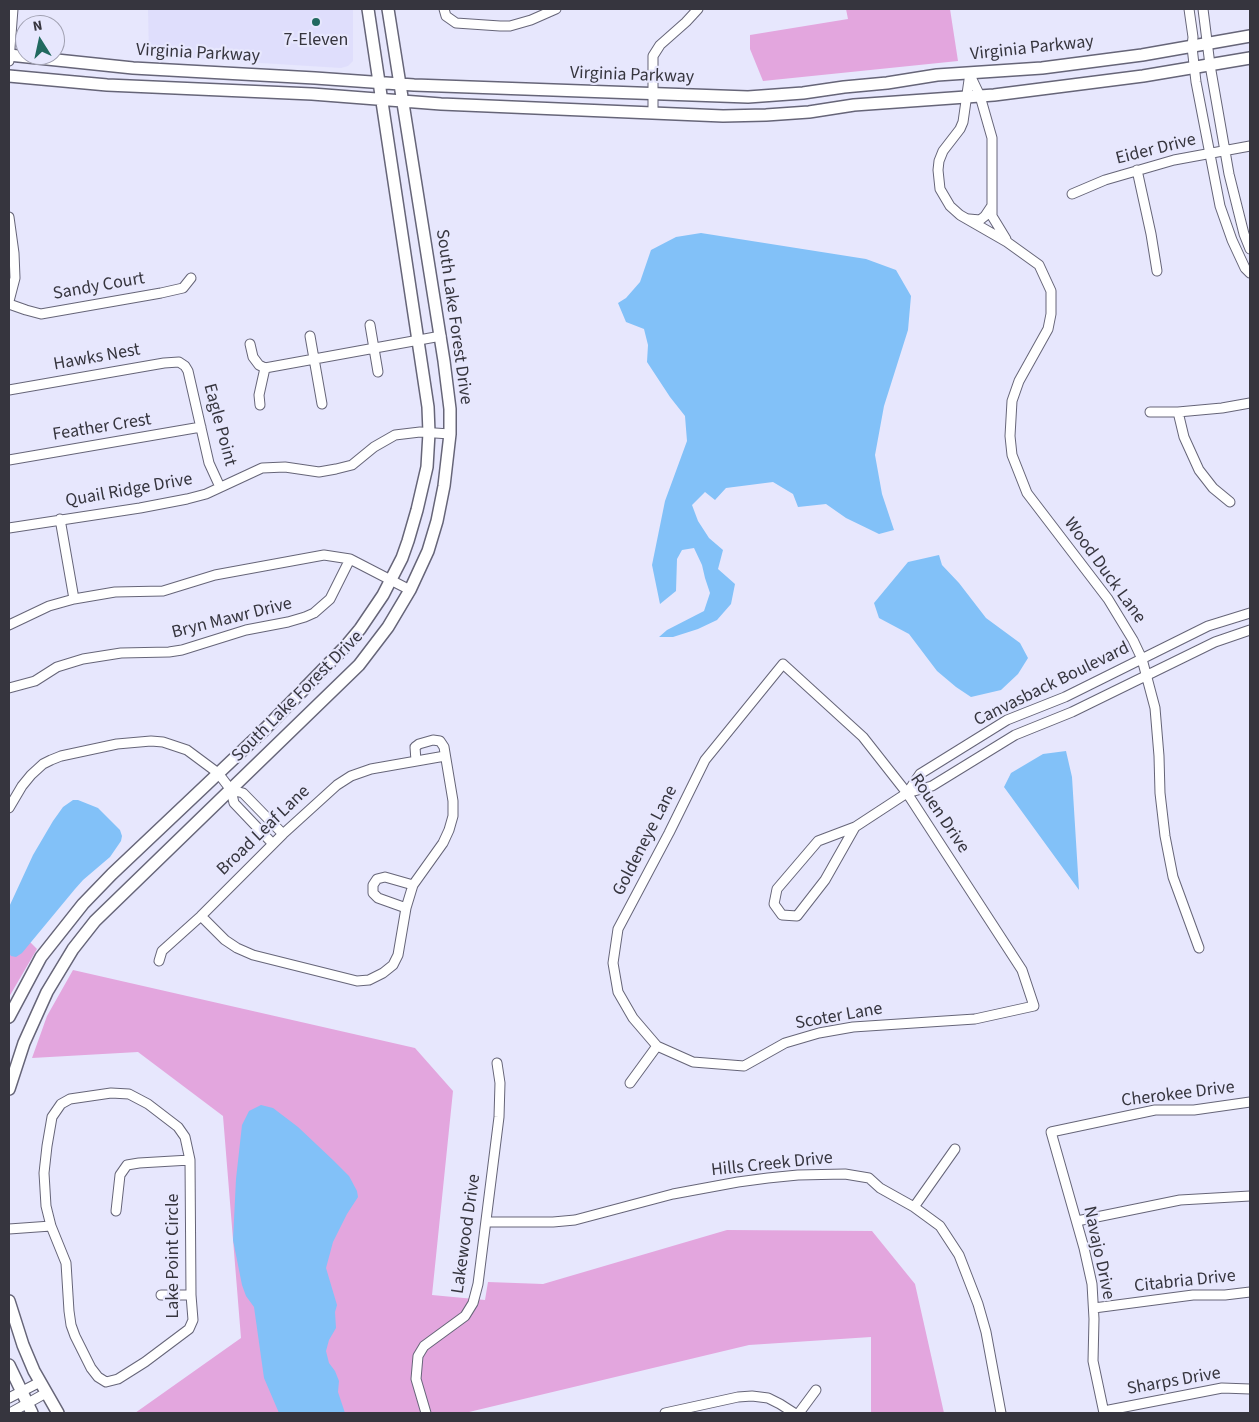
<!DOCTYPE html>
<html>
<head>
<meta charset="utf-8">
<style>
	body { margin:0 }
	#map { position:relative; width:1259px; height:1422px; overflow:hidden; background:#e7e7fd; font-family:"Source Sans 3",sans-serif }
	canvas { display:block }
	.frame { position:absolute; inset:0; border:10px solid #36353e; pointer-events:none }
	.north { position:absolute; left:15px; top:15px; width:50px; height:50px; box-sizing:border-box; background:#e7e7fd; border:1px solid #a0a0b1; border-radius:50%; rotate:350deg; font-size:14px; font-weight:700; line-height:20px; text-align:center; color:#36353e }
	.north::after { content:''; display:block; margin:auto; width:18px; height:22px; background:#21695f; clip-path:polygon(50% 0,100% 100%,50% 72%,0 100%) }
</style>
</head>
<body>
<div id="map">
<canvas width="1259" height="1422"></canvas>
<div class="frame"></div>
<div class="north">N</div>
</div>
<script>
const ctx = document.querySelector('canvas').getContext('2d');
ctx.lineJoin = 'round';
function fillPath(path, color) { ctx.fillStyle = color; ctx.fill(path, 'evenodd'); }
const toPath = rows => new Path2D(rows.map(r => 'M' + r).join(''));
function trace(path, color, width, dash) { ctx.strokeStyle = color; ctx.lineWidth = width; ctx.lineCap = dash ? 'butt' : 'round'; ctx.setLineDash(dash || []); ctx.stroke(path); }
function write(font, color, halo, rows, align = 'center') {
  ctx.font = font + ' "Source Sans 3",sans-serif'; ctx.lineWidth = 4.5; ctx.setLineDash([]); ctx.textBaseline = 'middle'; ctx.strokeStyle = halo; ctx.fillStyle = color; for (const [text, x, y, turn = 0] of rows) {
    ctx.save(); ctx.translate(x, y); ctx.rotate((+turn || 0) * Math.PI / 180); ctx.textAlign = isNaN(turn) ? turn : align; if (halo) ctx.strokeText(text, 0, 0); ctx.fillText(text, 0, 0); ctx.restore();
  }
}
fillPath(toPath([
	[148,9,353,9,353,61,348,66,341,68,149,56]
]), '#dfdefc');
fillPath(toPath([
	[846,9,950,9,958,61,763,81,750,49,750,35,848,19],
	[9,921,37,949,9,997],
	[73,970,415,1048,453,1091,432,1295,485,1300,488,1282,543,1284,727,1230,872,1231,915,1284,944,1413,871,1413,871,1337,749,1345,469,1412,389,1413,135,1413,241,1338,223,1116,138,1052,32,1058,47,1016]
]), '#e3a6de');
fillPath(toPath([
	[701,233,866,259,896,270,911,296,908,330,884,406,875,455,882,494,894,530,879,534,846,518,826,504,798,507,793,494,773,482,726,488,715,500,705,492,692,505,698,521,709,538,723,550,718,569,735,584,731,604,717,620,698,629,673,637,659,637,667,630,704,611,710,593,705,578,702,565,694,548,682,550,677,559,676,591,660,604,652,565,665,501,687,441,685,416,670,397,647,362,648,345,644,329,626,322,618,303,626,298,640,282,651,250,676,237],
	[939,555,942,565,959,583,986,618,1020,643,1028,658,1018,674,1001,690,971,697,956,687,937,671,909,634,879,618,874,603,908,562],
	[1066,751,1072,777,1079,890,1004,787,1011,773,1043,754],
	[73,800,78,800,98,808,120,830,122,836,121,841,110,857,83,880,75,889,22,953,16,957,11,956,9,953,9,907,33,855,53,821,63,807],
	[261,1105,273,1108,298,1127,334,1161,349,1176,357,1191,358,1197,347,1214,333,1242,326,1268,337,1305,335,1312,336,1328,329,1340,326,1351,329,1363,335,1371,339,1381,338,1392,345,1413,279,1413,264,1378,254,1307,246,1296,242,1285,233,1240,236,1179,242,1125,249,1111]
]), '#82c1f8');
const minor = toPath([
	[444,9,446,16,456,23,500,26,510,26,531,20,556,9],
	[1189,9,1193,37,1192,47,1196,82,1220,206,1232,240,1245,268,1250,273],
	[1203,9,1210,65,1229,174,1244,234,1250,249],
	[9,61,13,9],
	[970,73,963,122,960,129,943,151,939,161,938,170,940,189,950,206,960,215,1007,242,1039,265,1051,291,1051,314,1048,329,1019,381,1012,401,1010,436,1012,455,1027,493,1108,599,1133,640,1142,659,1155,708,1159,756,1160,793,1165,836,1173,877,1199,948],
	[970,75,980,96,992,138,992,216,1006,239],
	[653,112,653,56,660,45,686,22,698,9],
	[1137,170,1151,234,1157,271],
	[1072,194,1105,180,1174,160,1250,146],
	[9,217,14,253,15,278,9,301],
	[969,219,980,220,985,216,991,207],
	[9,304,26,310,41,314,161,293,183,288,191,278],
	[370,325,378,372],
	[310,336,322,404],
	[250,344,253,357,259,365,265,368],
	[9,390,164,363,179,362,185,366,188,371,209,463,220,487],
	[260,405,259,395,265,368,441,336],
	[1150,412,1178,412,1222,408,1250,403],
	[1178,412,1184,437,1199,470,1213,488,1230,502],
	[9,460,201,427],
	[60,519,74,599],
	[9,528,140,508,187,499,206,494,262,468,285,467,319,472,336,469,352,465,374,447,395,435,420,432,450,434],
	[9,625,49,606,74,599,115,592,163,591,215,575,324,555,350,559,410,590],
	[783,664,863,737,907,793,1022,970,1034,1006,975,1019,853,1027,819,1033,785,1043,744,1066,693,1062,657,1046,633,1018,618,992,613,963,618,929,669,833,705,760,783,664],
	[9,688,35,681,57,667,83,659,121,653,169,652,182,650,246,630,288,622,305,617,314,613,330,599,350,559],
	[231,790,243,793,283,834],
	[907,793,920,774,1007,720,1065,697,1208,626,1250,613],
	[9,808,22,786,31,775,43,764,51,760,61,756,117,744,151,741,163,742,187,750,218,773,231,790,234,803,273,844],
	[855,827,818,841,777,889,774,904,782,915,797,916,825,880,855,827,907,793,932,786,1015,735,1072,712,1215,642,1250,630],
	[406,908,378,898,373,893,373,885,377,879,385,877,413,885],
	[201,916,225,940,237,948,253,955,357,981,369,980,383,973,393,965,398,955,406,908,413,885,443,843,449,830,453,816,453,801,444,747,440,741,433,740,419,744,415,747,416,761],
	[159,961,162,951,201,916,283,834,337,785,351,776,371,769,445,756],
	[630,1083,657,1046],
	[111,1093,129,1094,148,1104,178,1127,185,1137,190,1160,191,1295,193,1320,189,1329,145,1362,118,1379,106,1382,98,1377,91,1368,75,1336,71,1325,69,1311,66,1263,51,1226,46,1206,44,1173,47,1146,52,1117,61,1104,70,1099,111,1093],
	[914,1207,955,1149],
	[116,1211,120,1175,127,1165,139,1163,190,1160],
	[1077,1221,1180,1200,1250,1196],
	[486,1222,553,1222,575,1220,673,1194,738,1182,768,1178,798,1175,845,1174,869,1178,880,1188,914,1207,940,1226,959,1255,978,1304,986,1332,1001,1413],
	[9,1229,51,1226],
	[161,1295,191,1295],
	[1094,1308,1193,1295,1225,1295,1250,1292],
	[9,1398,40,1382],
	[1104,1411,1222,1388,1250,1389],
	[10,1413,46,1393],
	[426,1413,416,1379,418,1356,424,1346,465,1316,473,1303,478,1284,499,1117,500,1083,497,1063],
	[665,1413,738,1397,752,1396,768,1398,780,1404,794,1413],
	[799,1413,816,1390],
	[1104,1413,1093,1361,1094,1319,1092,1284,1084,1248,1051,1132,1155,1110,1194,1110,1250,1102]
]);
const major = toPath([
	[9,55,133,68,315,78,414,85,748,97,803,93,844,87,887,83,937,75,1042,68,1142,55,1250,36],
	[9,76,107,85,312,94,441,104,723,116,766,115,809,112,854,105,994,95,1143,76,1250,58],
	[9,1017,41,957,83,904,112,874,262,732,345,647,360,629,383,595,402,558,408,541,417,510,427,467,429,433,428,407,368,9],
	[9,1089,24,1043,47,992,73,949,95,921,359,665,388,627,410,590,428,551,437,521,444,486,450,434,450,409,444,361,388,9],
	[9,1301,23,1345,34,1371,58,1413],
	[9,1365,32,1413]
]);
trace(minor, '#666578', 11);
trace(major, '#666578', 14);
trace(minor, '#fff', 9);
trace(major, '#fff', 11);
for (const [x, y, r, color] of [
	[316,22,5,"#21695f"]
]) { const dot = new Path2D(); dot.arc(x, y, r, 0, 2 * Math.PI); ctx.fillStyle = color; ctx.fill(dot); trace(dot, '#e7e7fd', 2); }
write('18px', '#36353e', '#e7e7fd', [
	["7-Eleven",316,41]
]);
write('18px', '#36353e', '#e7e7fd', [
	["Virginia Parkway",1032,49,-6],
	["Virginia Parkway",198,54,3],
	["Virginia Parkway",632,76,2],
	["Eider Drive",1156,150,-14],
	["Sandy Court",99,287,-10],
	["South Lake Forest Drive",453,317,82],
	["Hawks Nest",97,358,-10],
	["Eagle Point",219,425,75],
	["Feather Crest",102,428,-9],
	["Quail Ridge Drive",129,491,-10],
	["Wood Duck Lane",1104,571,54],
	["Bryn Mawr Drive",232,619,-14],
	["Canvasback Boulevard",1052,685,-26],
	["South Lake Forest Drive",298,697,-45],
	["Rouen Drive",939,814,56],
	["Broad Leaf Lane",264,831,-44],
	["Goldeneye Lane",646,841,-63],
	["Scoter Lane",839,1017,-10],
	["Cherokee Drive",1178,1095,-7],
	["Hills Creek Drive",772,1165,-6],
	["Lakewood Drive",467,1234,-82],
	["Navajo Drive",1098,1253,78],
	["Lake Point Circle",174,1256,-90],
	["Citabria Drive",1185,1282,-6],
	["Sharps Drive",1174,1382,-10]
]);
</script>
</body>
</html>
